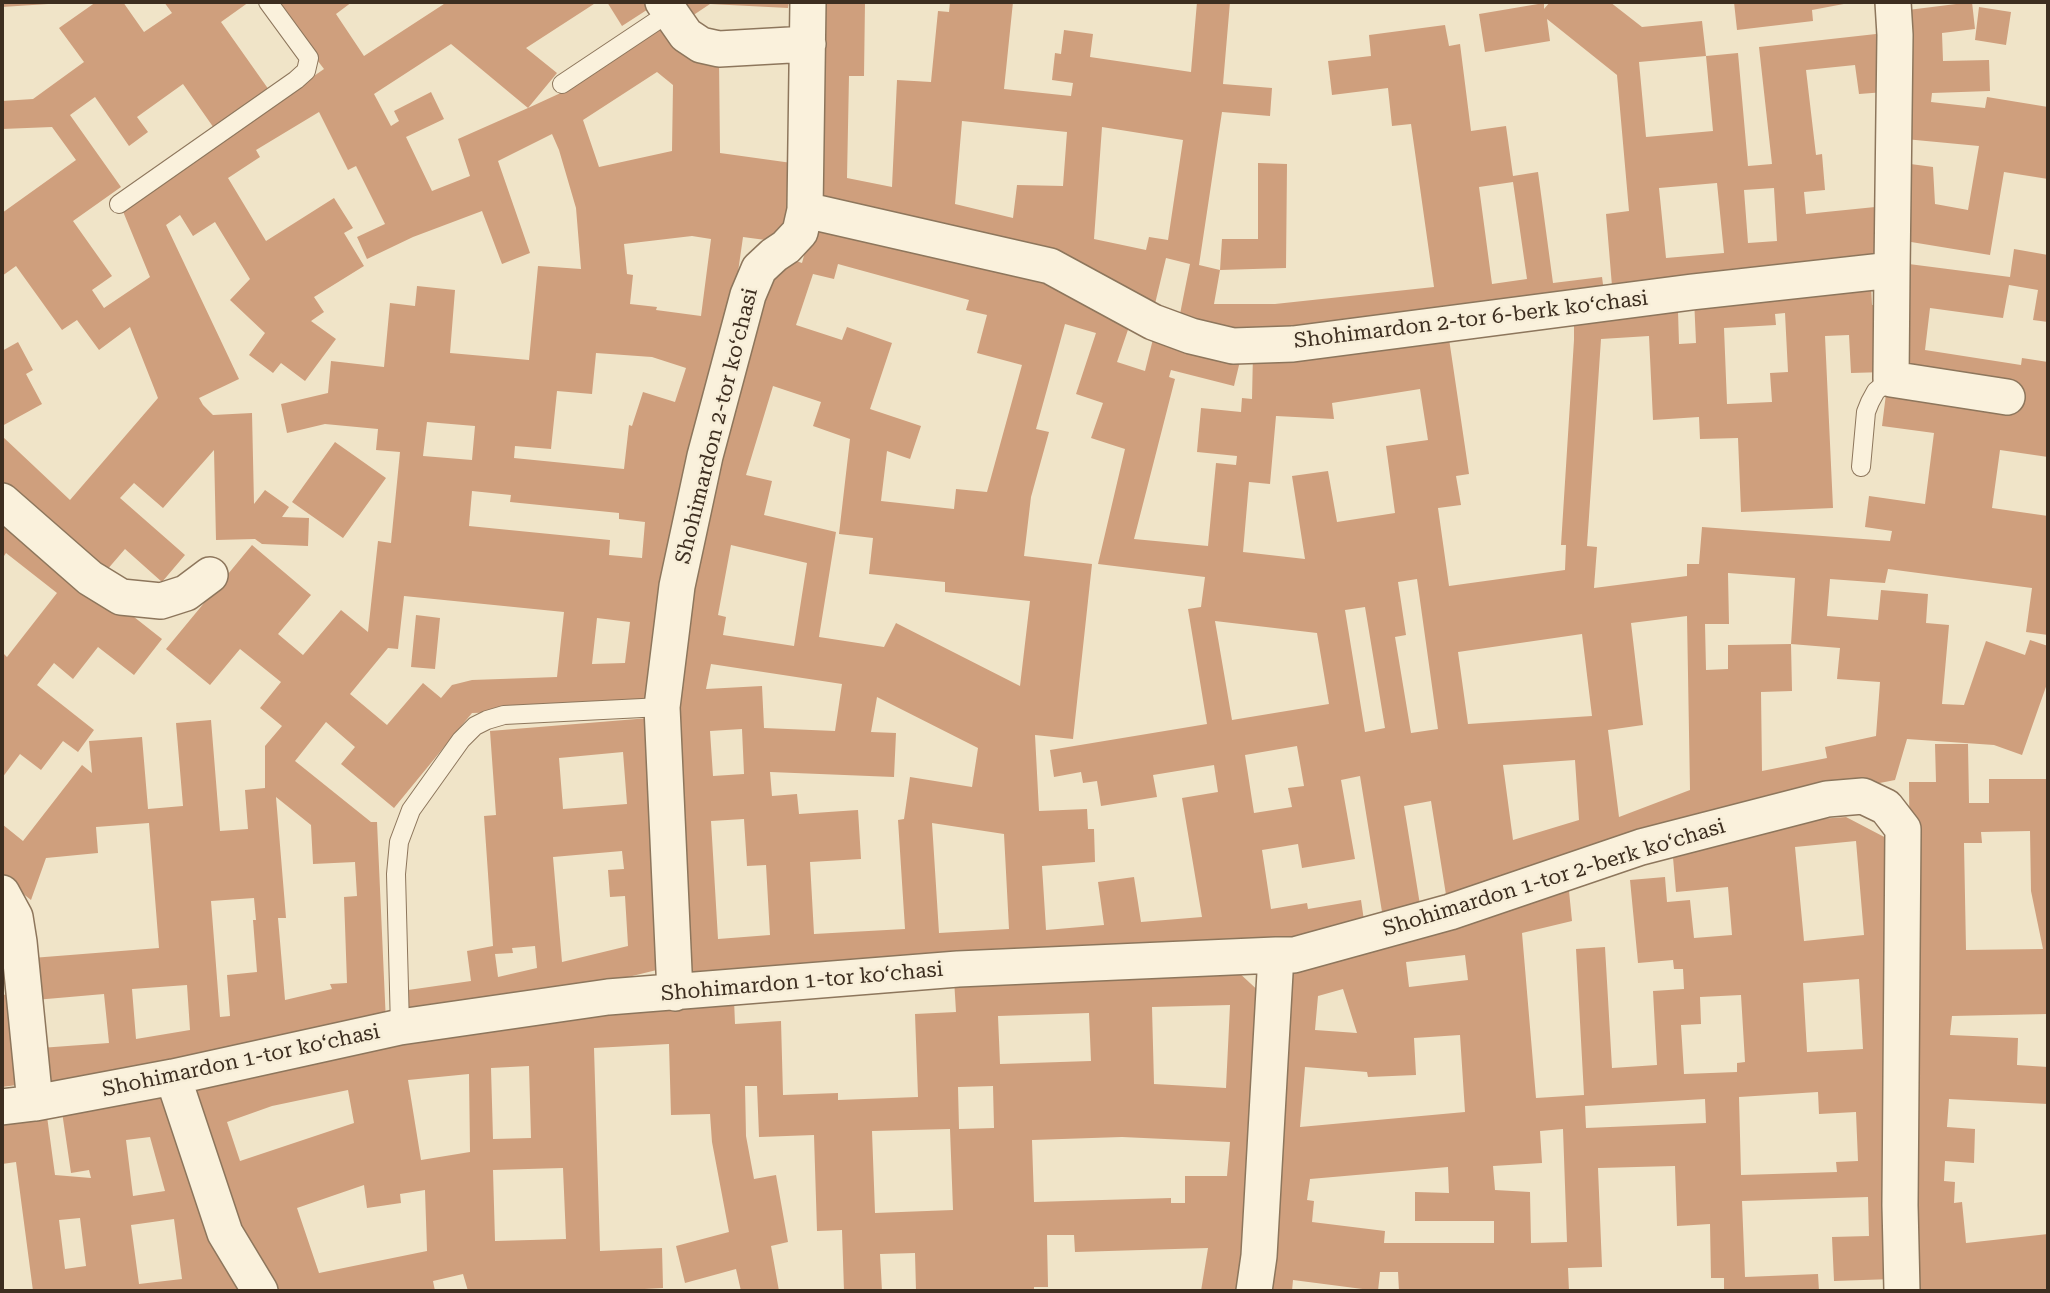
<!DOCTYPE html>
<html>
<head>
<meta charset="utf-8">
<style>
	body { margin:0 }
	#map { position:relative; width:2050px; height:1293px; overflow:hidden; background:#f0e4c8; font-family:"Roboto Serif",serif }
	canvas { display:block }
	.frame { position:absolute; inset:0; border:4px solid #3d2e20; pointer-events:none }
</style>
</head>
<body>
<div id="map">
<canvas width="2050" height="1293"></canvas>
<div class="frame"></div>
</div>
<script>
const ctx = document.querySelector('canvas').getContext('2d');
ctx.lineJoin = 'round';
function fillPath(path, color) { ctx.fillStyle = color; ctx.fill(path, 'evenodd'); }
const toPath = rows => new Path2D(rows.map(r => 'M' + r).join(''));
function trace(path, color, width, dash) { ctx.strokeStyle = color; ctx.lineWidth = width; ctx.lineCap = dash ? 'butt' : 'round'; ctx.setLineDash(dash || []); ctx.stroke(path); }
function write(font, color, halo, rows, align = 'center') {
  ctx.font = font + ' "Roboto Serif",serif'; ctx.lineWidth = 5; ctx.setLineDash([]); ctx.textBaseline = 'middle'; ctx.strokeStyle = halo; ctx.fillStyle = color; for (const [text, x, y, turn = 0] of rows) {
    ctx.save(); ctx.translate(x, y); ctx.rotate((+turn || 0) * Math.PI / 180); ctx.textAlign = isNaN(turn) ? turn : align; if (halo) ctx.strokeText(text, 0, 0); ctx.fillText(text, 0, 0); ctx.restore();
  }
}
fillPath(toPath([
	[2,2,48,2,48,4,2,7],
	[96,2,123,2,144,32,172,13,164,2,249,2,221,22,269,90,216,131,183,84,137,117,148,132,129,146,95,97,70,115,121,187,73,221,112,276,92,290,104,308,150,277,122,209,324,69,273,2,352,2,336,14,364,56,447,2,597,2,526,48,557,73,528,108,565,91,665,24,719,60,720,153,799,164,788,243,743,237,731,321,652,707,472,713,394,808,341,764,355,747,326,722,295,761,371,822,377,822,386,1023,263,1048,42,1084,40,1048,109,1043,104,994,35,1000,32,958,159,948,149,823,96,827,98,853,46,858,31,900,2,877,2,824,23,841,82,765,92,773,89,741,142,737,148,809,183,806,176,723,211,720,220,831,248,829,245,790,265,788,265,746,282,726,260,708,281,682,240,649,210,685,166,649,252,545,311,595,278,634,303,655,341,610,368,632,378,541,391,543,400,452,376,450,378,429,325,424,287,433,281,404,328,393,331,361,384,367,390,303,415,306,417,286,455,290,450,353,529,360,538,266,581,269,576,208,559,150,552,134,498,161,530,253,502,264,482,211,413,237,367,259,357,237,385,224,356,166,348,170,319,112,256,150,260,157,228,178,266,241,334,198,353,228,344,233,364,266,314,297,324,312,311,321,336,339,305,381,281,363,273,373,249,355,265,333,230,300,250,279,215,222,193,236,180,215,166,225,239,379,199,398,203,405,213,415,252,413,254,504,265,490,289,507,282,517,309,518,308,546,262,544,255,539,216,540,214,450,163,508,134,483,120,498,185,555,162,582,125,549,100,578,2,491,2,436,70,500,158,398,130,327,99,350,77,320,62,330,16,266,2,276,2,213,76,160,52,127,2,129,2,101,33,99,84,62,59,28],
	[451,44,528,108,458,139,470,176,432,191,406,137,444,119,431,92,394,111,399,121,391,126,374,94],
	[657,72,673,85,672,151,599,167,583,120],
	[692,236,711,239,701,316,656,310,657,307,630,304,633,275,627,274,624,244],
	[596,353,652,357,686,368,675,402,643,392,632,426,629,425,624,469,514,458,515,446,551,449,557,391,592,394],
	[427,422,475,426,472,460,423,456],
	[472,491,511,495,510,502,619,513,619,519,645,522,642,558,609,555,610,540,469,526],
	[404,596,564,612,557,677,472,680,452,685,441,698,423,683,387,725,350,694,388,648,398,649],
	[597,618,630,622,625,663,592,664],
	[276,797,311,825,313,864,355,862,357,896,344,897,347,983,330,984,332,989,285,1000,278,918,286,918],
	[254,898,256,920,253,920,257,972,227,975,230,1016,220,1017,211,901],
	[187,985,190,1030,136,1039,132,989],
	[607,2,654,2,656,4,622,26],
	[683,2,789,2,788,8,710,4,692,16],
	[819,2,865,2,864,76,849,76,847,178,892,187,897,80,931,82,938,11,949,12,950,2,1013,2,1004,89,1071,96,1073,83,1052,80,1055,53,1061,54,1064,30,1093,34,1090,57,1191,72,1197,2,1230,2,1223,84,1272,88,1270,116,1222,112,1199,265,1220,270,1214,304,1275,304,1434,287,1411,124,1392,126,1388,88,1332,95,1328,61,1371,56,1369,35,1445,25,1449,46,1460,44,1471,131,1506,126,1513,176,1538,172,1553,283,1602,277,1605,299,1279,340,1178,324,1190,264,1166,258,1154,308,814,206],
	[962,121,1067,132,1063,186,1017,185,1013,218,955,204],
	[1102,127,1183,140,1168,240,1149,237,1146,250,1094,239],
	[1513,182,1527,279,1492,284,1479,187],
	[1550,2,1610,2,1642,27,1702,21,1706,56,1738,53,1748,166,1772,164,1759,47,1885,33,1885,92,1859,94,1855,65,1806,70,1816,155,1822,154,1825,190,1804,192,1806,214,1885,206,1889,262,1613,298,1606,214,1629,211,1617,75,1547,19,1550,41,1485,52,1479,14,1544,3,1544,9],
	[1706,56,1713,131,1646,137,1639,62],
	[1717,183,1724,253,1666,258,1659,188],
	[1774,188,1777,241,1748,243,1744,190],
	[1734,2,1849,2,1849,3,1812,10,1813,21,1737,30],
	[1972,2,1975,29,1942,33,1943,61,1989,60,1990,91,1932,93,1931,102,1985,108,1987,97,2048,107,2048,179,2004,172,1990,255,1899,240,1903,163,1933,167,1935,204,1968,210,1979,146,1905,139,1900,11],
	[1979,7,2011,12,2006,45,1975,40],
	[1258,163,1287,164,1286,268,1220,270,1222,239,1258,239],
	[830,222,1045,282,1133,315,1117,362,1145,371,1153,339,1240,361,1234,386,1171,370,1169,377,1175,379,1134,539,1208,546,1216,463,1236,465,1237,456,1197,452,1201,408,1241,412,1242,398,1252,399,1253,353,1448,332,1469,474,1456,476,1461,505,1438,508,1449,586,1565,570,1566,545,1561,545,1574,340,1574,315,1678,311,1679,344,1696,343,1694,298,1871,285,1872,305,1882,304,1885,372,1851,373,1849,335,1825,336,1833,508,1741,512,1738,438,1700,439,1699,417,1653,420,1649,336,1601,339,1587,546,1597,547,1594,588,1687,576,1687,564,1699,564,1702,527,1890,541,1892,531,1865,527,1869,496,1925,504,1934,433,1882,426,1887,386,1894,363,1901,263,2010,277,2014,249,2048,255,2048,322,2033,320,2038,290,2009,285,2003,318,1930,308,1925,350,2021,365,2022,358,2048,362,2048,457,2000,450,1992,508,2048,516,2048,635,2026,632,2032,588,1888,569,1885,583,1830,579,1827,616,1878,620,1881,590,1928,594,1926,623,1949,625,1942,704,1964,705,1986,641,2025,655,2030,640,2048,646,2048,681,2022,755,1994,745,1907,739,1895,780,1834,792,1447,901,1431,801,1404,806,1421,911,1383,918,1360,776,1341,780,1355,859,1302,868,1298,844,1262,850,1271,909,1307,903,1308,909,1361,900,1366,934,1312,933,1243,945,686,981,669,691,717,441,779,255,802,263,809,237],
	[838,264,969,300,966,310,987,315,977,353,1022,365,987,492,956,489,954,509,881,501,887,451,910,459,921,426,870,409,892,343,847,327,842,340,796,325,813,274,834,279],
	[1785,313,1788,372,1770,373,1772,402,1727,404,1724,328,1776,325,1775,314],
	[1065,324,1096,333,1076,394,1103,403,1091,438,1125,449,1098,564,1205,577,1201,607,1188,609,1207,724,1050,750,1054,777,1081,772,1083,783,1097,781,1101,806,1157,797,1153,775,1214,765,1218,792,1182,798,1202,917,1141,922,1134,877,1098,882,1104,925,1046,930,1042,866,1095,862,1094,829,1088,829,1087,809,1039,811,1035,735,1073,739,1092,564,1024,556,1031,497,1049,432,1036,429],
	[773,386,821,402,813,426,850,439,839,534,873,538,869,574,945,582,945,592,1030,601,1020,686,896,623,884,647,819,637,836,532,764,515,772,481,746,475],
	[1420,389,1428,440,1386,446,1395,513,1337,522,1328,471,1292,476,1305,559,1243,552,1249,482,1270,484,1276,416,1334,419,1332,403],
	[731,545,807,563,794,646,723,635,726,617,718,615],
	[1728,573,1795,578,1791,644,1840,648,1837,679,1880,682,1876,736,1825,747,1827,758,1762,771,1761,692,1792,691,1791,644,1728,645,1728,669,1706,670,1705,624,1729,624],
	[1417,579,1438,729,1411,733,1395,637,1406,635,1398,582],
	[1365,607,1385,728,1365,732,1345,610],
	[1687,616,1690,790,1619,817,1608,730,1643,725,1631,623],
	[1215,621,1317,633,1329,704,1232,720],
	[1582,634,1592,716,1468,724,1458,652],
	[711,664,842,684,835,731,764,728,762,686,706,689],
	[877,697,978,748,972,787,910,777,904,819,898,820,905,929,814,934,810,862,861,859,858,810,799,814,797,794,772,796,770,772,894,777,896,733,871,732],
	[742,729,744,774,713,776,710,731],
	[1297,746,1304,786,1288,788,1292,807,1254,813,1245,755],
	[1575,760,1579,820,1513,840,1503,765],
	[744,819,747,866,766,865,770,935,718,939,711,821],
	[932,823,1004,834,1009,929,939,933],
	[18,342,33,370,26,374,42,404,2,426,2,351],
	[335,442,386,478,343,538,292,502],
	[2,513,162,639,134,675,98,647,73,679,54,663,37,685,94,730,78,752,63,741,41,770,20,754,2,778,2,652,7,657,57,593,6,553,2,559],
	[416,615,440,618,435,669,411,667],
	[649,718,669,967,505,1007,406,1021,401,991,471,981,467,951,493,946,484,816,496,815,490,731],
	[623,752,627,804,563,809,559,758],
	[622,851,624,869,608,870,610,897,625,896,628,946,562,962,553,857],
	[535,946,537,968,498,977,495,954,513,953,512,948],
	[1935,744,1968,744,1969,803,1989,803,1989,779,2048,779,2048,1014,1952,1016,1950,1035,2018,1038,2017,1065,2048,1067,2048,1104,1949,1099,1947,1127,1975,1129,1974,1163,1945,1161,1944,1181,1955,1182,1954,1203,1962,1202,1966,1243,2048,1234,2048,1291,2012,1291,2011,1289,1988,1291,1914,1291,1909,782,1936,782],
	[2030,831,2031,891,2043,949,1966,950,1964,843,1982,843,1981,832],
	[1846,817,1890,840,1893,1279,1834,1281,1832,1237,1869,1236,1868,1197,1742,1201,1745,1277,1818,1274,1819,1291,1724,1291,1724,1278,1711,1278,1710,1224,1677,1226,1675,1166,1598,1168,1602,1267,1568,1268,1569,1291,1399,1291,1398,1272,1380,1272,1378,1291,1293,1280,1292,1291,1262,1291,1288,970,1568,881,1572,921,1522,933,1536,1098,1584,1095,1576,949,1605,947,1612,1068,1657,1065,1653,991,1684,989,1683,969,1674,969,1673,960,1638,963,1630,880,1665,877,1667,902,1690,900,1694,938,1732,935,1728,887,1676,892,1672,846,1764,823],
	[1856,841,1864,935,1804,941,1795,847],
	[1465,955,1468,980,1409,987,1406,962],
	[1859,979,1863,1049,1807,1052,1803,983],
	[1343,989,1357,1033,1315,1030,1318,996],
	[1741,995,1745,1062,1737,1063,1737,1072,1684,1074,1681,1025,1701,1024,1700,997],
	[1460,1035,1465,1112,1300,1127,1305,1067,1367,1072,1368,1077,1416,1075,1414,1038],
	[1818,1092,1819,1114,1856,1112,1858,1161,1836,1162,1837,1172,1741,1175,1739,1097],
	[1705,1099,1706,1123,1586,1128,1585,1106],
	[1563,1129,1567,1242,1531,1243,1530,1192,1495,1190,1493,1166,1542,1163,1540,1131],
	[1448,1167,1449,1193,1415,1192,1415,1221,1494,1221,1494,1243,1384,1243,1385,1231,1312,1222,1314,1201,1307,1200,1310,1179],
	[1236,970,1264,996,1241,1291,1201,1291,1208,1248,1075,1252,1074,1235,1047,1235,1048,1287,1034,1287,1034,1291,971,1291,970,1289,916,1291,915,1253,880,1254,882,1291,844,1291,842,1230,817,1231,814,1135,759,1137,757,1086,745,1086,746,1136,754,1179,776,1175,788,1242,771,1246,779,1291,741,1291,736,1269,685,1283,676,1246,729,1232,712,1142,710,1114,671,1115,669,1044,594,1048,600,1251,662,1248,663,1288,608,1291,468,1291,463,1274,433,1281,435,1291,267,1291,184,1094,260,1068,558,1017,734,999,735,1024,781,1021,783,1095,838,1093,838,1100,918,1097,915,1014,956,1012,954,979],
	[1230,1005,1226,1088,1154,1084,1152,1007],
	[1089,1013,1091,1061,1000,1064,998,1016],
	[529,1066,531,1138,493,1139,491,1068],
	[469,1074,470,1152,421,1160,408,1080],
	[993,1086,994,1128,959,1129,958,1087],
	[348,1090,354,1123,240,1161,227,1122,272,1106],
	[950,1129,953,1210,875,1213,872,1131],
	[1122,1137,1230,1142,1227,1176,1185,1176,1185,1203,1171,1203,1171,1198,1034,1202,1032,1140],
	[563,1168,566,1239,495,1241,493,1170],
	[364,1185,367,1208,401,1203,400,1194,425,1190,427,1251,319,1273,297,1208],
	[12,994,24,1084,2,1087,2,995],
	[172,1097,248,1291,33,1291,16,1162,2,1164,2,1115,46,1109,55,1175,91,1178,89,1170,71,1173,62,1112],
	[150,1137,165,1191,133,1196,126,1140],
	[80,1218,86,1266,65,1269,59,1220],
	[174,1219,182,1279,139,1284,131,1225]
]), '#cf9f7d');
const lane = toPath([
	[562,84,670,12],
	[119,204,296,80,306,71,309,58,268,2],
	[1861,467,1866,412,1870,402,1876,391,1891,379],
	[400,1027,396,874,399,842,411,810,461,740,475,726,487,720,504,715,662,707]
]);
const street = toPath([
	[663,2,686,35,701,45,719,49,808,44],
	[805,210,1050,266,1153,322,1191,336,1233,346,1293,344,1692,292,1892,270,1895,35,1893,2],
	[1892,270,1891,379,2007,397],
	[2,501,90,578,121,597,161,601,186,593,210,575],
	[2,893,15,917,19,942,35,1103],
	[1276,955,1294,955,1450,912,1641,847,1827,799,1863,796,1886,807,1903,829,1900,1205,1902,1291],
	[675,993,662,707,677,586,705,456,748,295,759,269,774,255,786,247,800,232,805,210,808,2],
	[173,1077,225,1233,260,1291],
	[2,1107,35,1103,173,1077,400,1027,608,997,958,969,1276,955,1259,1256,1254,1291]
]);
trace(lane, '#8d765c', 20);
trace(street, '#8d765c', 38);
trace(lane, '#faf1dc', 18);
trace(street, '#faf1dc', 35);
write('21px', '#3d2e20', '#f7eed8', [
	["Shohimardon 2-tor 6-berk koʻchasi",1471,320,-7],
	["Shohimardon 2-tor koʻchasi",717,426,-76],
	["Shohimardon 1-tor 2-berk koʻchasi",1554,878,-17],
	["Shohimardon 1-tor koʻchasi",802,982,-5],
	["Shohimardon 1-tor koʻchasi",241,1061,-12]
]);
</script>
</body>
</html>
